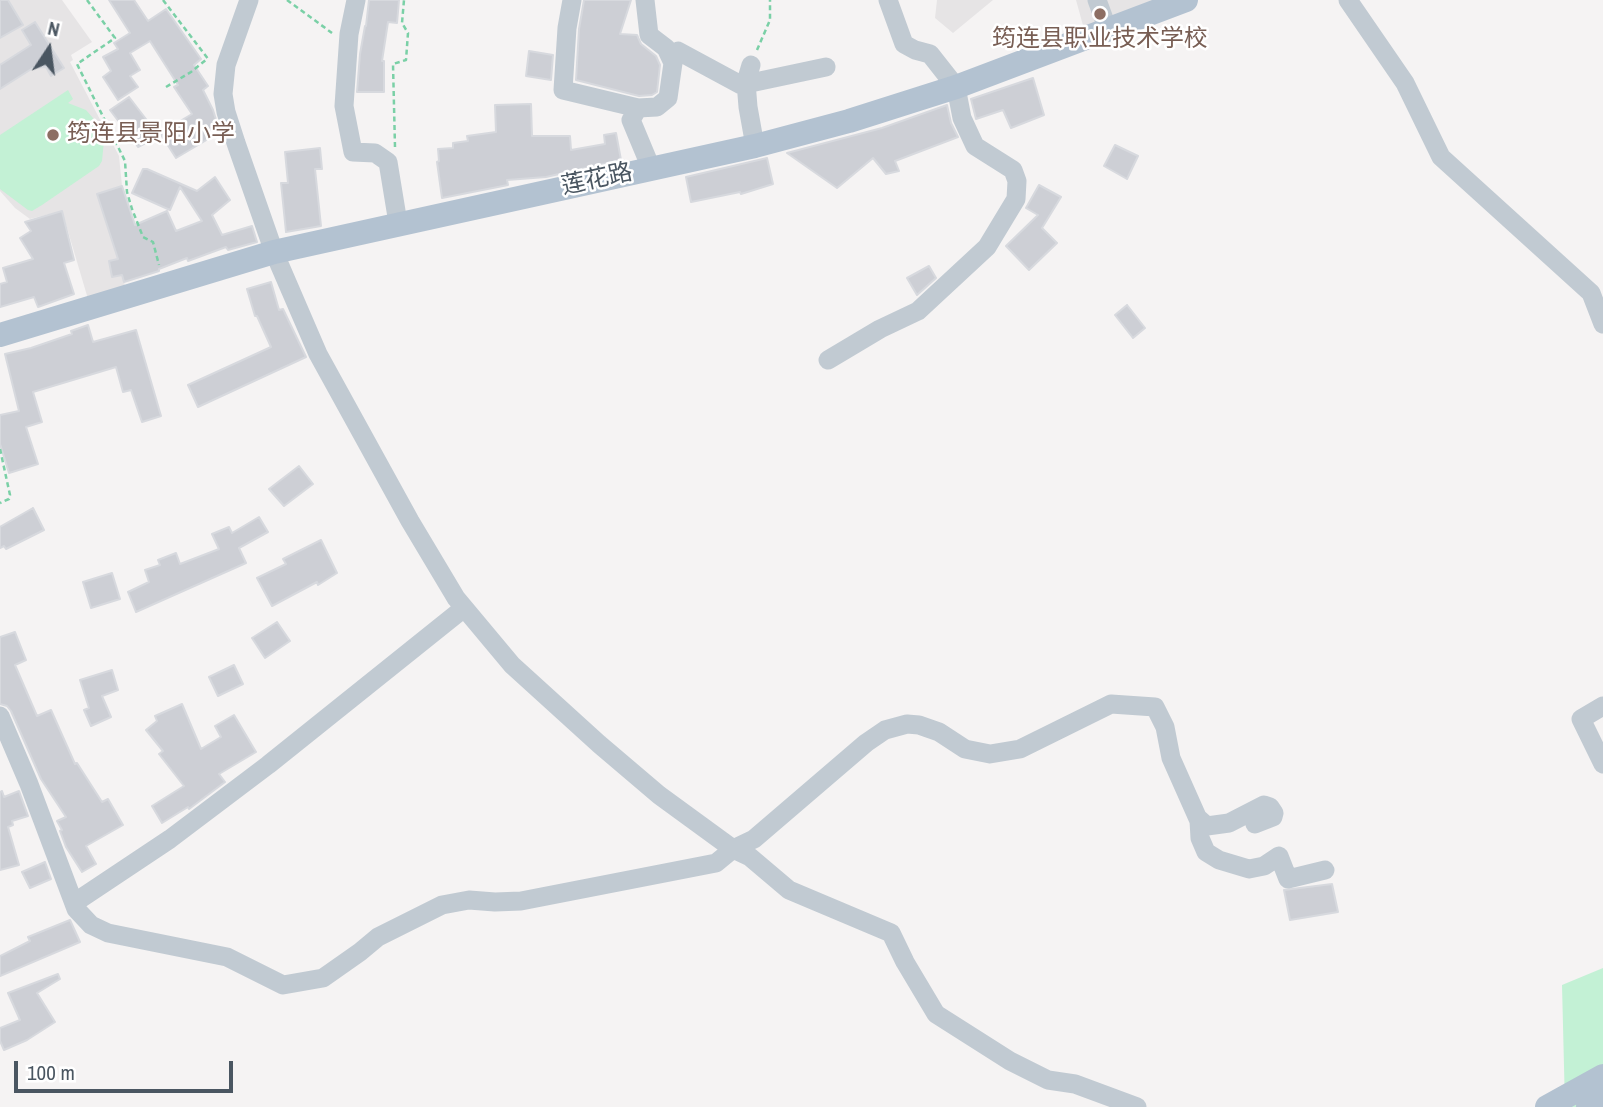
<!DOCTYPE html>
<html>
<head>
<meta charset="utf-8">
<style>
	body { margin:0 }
	#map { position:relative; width:1603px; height:1107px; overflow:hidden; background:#f5f3f3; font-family:"Archivo Narrow",sans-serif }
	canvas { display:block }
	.north { position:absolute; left:14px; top:14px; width:70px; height:70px; -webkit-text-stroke:5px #fff; paint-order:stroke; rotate:13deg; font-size:19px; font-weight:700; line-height:28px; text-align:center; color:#4a5661 }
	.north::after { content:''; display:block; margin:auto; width:24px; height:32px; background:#4a5661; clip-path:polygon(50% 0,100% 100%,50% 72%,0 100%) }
	.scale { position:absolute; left:14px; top:1061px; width:219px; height:32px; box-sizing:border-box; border:4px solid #4a5661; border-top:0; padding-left:9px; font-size:21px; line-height:24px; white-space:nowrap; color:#4a5661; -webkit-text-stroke:5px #fff; paint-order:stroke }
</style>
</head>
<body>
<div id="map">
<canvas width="1603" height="1107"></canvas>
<div class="north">N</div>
<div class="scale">100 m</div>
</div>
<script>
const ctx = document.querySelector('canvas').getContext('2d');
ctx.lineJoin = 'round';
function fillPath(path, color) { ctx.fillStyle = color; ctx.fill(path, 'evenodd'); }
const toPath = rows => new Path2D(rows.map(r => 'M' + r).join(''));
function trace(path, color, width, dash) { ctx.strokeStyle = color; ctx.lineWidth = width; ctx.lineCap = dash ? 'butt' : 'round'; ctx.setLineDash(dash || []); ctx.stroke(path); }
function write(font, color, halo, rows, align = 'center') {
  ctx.font = font + ' "Archivo Narrow","Noto Sans SC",sans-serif'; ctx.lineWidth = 5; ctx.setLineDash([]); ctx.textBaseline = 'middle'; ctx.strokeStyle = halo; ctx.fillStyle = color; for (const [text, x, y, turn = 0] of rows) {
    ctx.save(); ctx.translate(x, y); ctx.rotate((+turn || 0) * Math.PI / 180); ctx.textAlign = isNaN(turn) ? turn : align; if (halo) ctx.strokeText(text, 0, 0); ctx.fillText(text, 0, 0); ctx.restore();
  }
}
fillPath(toPath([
	[0,0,62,0,92,42,71,55,73,60,70,62,119,156,122,186,135,226,117,254,126,290,88,299,62,211,30,219,15,208,0,191],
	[937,0,993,0,953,33,935,18],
	[1076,0,1157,0,1084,29]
]), '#e6e4e5');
fillPath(toPath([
	[68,90,73,99,68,103,86,110,99,125,104,141,102,161,99,166,42,205,32,211,28,210,0,189,0,135],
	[1603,968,1603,1107,1565,1107,1562,985]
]), '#c3f1d5');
const building = toPath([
	[0,0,8,0,23,25,0,38,0,0],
	[109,0,134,0,148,21,166,9,201,59,194,65,208,86,203,90,213,110,220,132,176,158,160,133,192,114,174,87,178,85,150,41,130,53,140,70,130,76,138,87,118,100,103,77,111,71,103,57,118,49,114,43,130,33,109,0],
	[369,0,399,0,397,23,388,22,382,61,384,61,384,92,357,92,360,54,365,26,366,26,369,0],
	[584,0,631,0,620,34,637,35,641,44,656,56,660,65,657,92,652,95,639,96,576,80,579,29,584,0],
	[35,22,64,68,51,76,46,67,33,68,0,89,0,65,31,45,22,30,35,22],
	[529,51,553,55,551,80,526,76,529,51],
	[1033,78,1044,115,1011,128,1003,110,976,119,971,99,1033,78],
	[129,97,159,136,138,147,110,110,129,97],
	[531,104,532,136,570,136,571,150,605,144,604,135,616,133,621,160,546,177,507,180,508,185,442,198,437,162,439,161,438,149,453,148,453,143,468,141,467,136,496,132,495,105,531,104],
	[947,105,951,123,958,137,895,161,899,171,886,174,873,158,837,188,787,153,882,128,947,105],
	[1115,145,1138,156,1127,179,1104,166,1115,145],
	[320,148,322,169,315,169,321,226,286,232,281,183,288,183,285,152,320,148],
	[767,158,773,184,741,194,740,192,691,202,686,177,767,158],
	[143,169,147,169,197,191,215,177,230,200,212,215,222,235,252,226,257,242,228,250,226,247,188,261,187,258,159,269,159,271,124,282,122,275,112,277,109,261,118,259,97,194,122,186,135,225,167,211,176,231,202,221,180,187,170,210,132,193,143,169],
	[1039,185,1061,197,1042,228,1057,243,1029,270,1006,246,1038,215,1026,208,1039,185],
	[62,211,74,260,64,263,74,294,38,307,34,297,0,307,0,284,7,282,3,268,33,259,20,238,31,231,25,222,62,211],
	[929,266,936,278,917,295,907,278,929,266],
	[271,282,279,310,283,309,306,357,198,407,188,385,271,347,257,316,255,316,247,289,271,282],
	[1127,305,1145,328,1133,338,1115,315,1127,305],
	[88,325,93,342,136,330,161,416,142,422,131,390,123,392,116,367,33,392,42,422,26,427,38,464,9,473,0,444,0,415,19,411,5,354,31,348,72,334,71,331,88,325],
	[299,466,313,484,284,506,269,489,299,466],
	[33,508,44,530,6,549,4,546,0,548,0,527,33,508],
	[259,517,268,532,239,548,246,563,136,612,128,592,149,582,145,570,160,565,158,560,176,553,180,564,219,549,212,534,229,527,232,533,259,517],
	[321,540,337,573,318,585,317,582,272,606,257,578,286,564,283,559,321,540],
	[112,573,120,599,91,608,83,582,112,573],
	[277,622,290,641,265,658,252,638,277,622],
	[15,632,26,660,15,665,37,716,51,710,75,764,77,763,102,802,108,799,123,825,86,846,96,864,82,872,66,847,60,831,62,830,57,821,66,817,41,779,11,711,7,706,0,704,0,637,15,632],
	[234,665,243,684,218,696,209,677,234,665],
	[112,670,118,690,102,696,111,717,91,726,84,710,89,708,80,680,112,670],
	[182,704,201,749,221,737,215,726,234,715,256,752,219,774,225,782,189,809,188,807,162,823,152,806,184,786,159,754,163,751,146,730,157,721,155,716,182,704],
	[2,791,4,797,19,791,28,816,12,821,13,825,8,827,19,865,0,870,0,792,2,791],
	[45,862,51,879,30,888,22,872,45,862],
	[1332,884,1338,912,1290,920,1284,890,1332,884],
	[70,920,80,942,0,976,0,956,30,941,28,937,70,920],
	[58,974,60,979,37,993,55,1022,27,1040,4,1050,0,1041,0,1028,20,1020,8,993,58,974]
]);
fillPath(building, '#cdcfd5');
trace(building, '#d7d9de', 2);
trace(toPath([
	[87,0,115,38,77,64,125,161,127,192,132,209,143,237,153,242,159,265],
	[163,0,209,60],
	[287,0,332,33],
	[757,50,770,20,770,0],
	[166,87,191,72,207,59],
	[395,147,393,64,406,60,408,33,402,23,404,0],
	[0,449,10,495,9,499,0,503]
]), '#7ad0a6', 2.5, [5, 3.5]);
trace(toPath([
	[249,0,226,65,223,94,226,112,236,143,274,252,318,354,410,521,456,598,512,665,599,744,659,795,733,849,750,857,789,890,891,933,905,962,936,1014,1010,1061,1048,1080,1075,1084,1137,1107],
	[356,0,349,34,344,106,353,152,375,153,388,162,398,223],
	[572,0,567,28,563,90,638,108,631,120,651,168],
	[1097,0,1108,30],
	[1348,0,1405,83,1441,157,1591,293,1603,324],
	[678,51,741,85,826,67],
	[751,65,746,82,748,107,755,146],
	[638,108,657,107,668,98,673,63,666,48,649,35,645,0],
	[828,360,880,329,918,311,987,247,1016,199,1017,181,1013,170,975,146,962,118,956,87,930,54,915,50,904,44,888,0],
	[1603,706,1581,719,1603,764],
	[0,716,29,784,76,909,91,925,108,933,227,957,283,985,323,978,360,952,378,937,442,905,469,900,495,902,521,901,716,863,733,849,754,839,866,743,885,730,907,724,919,725,939,732,965,749,990,754,1020,749,1111,704,1155,707,1165,727,1171,758,1199,821,1200,838,1206,852,1219,860,1249,869,1264,866,1279,856,1288,879,1325,870],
	[1198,818,1207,826,1229,823,1264,805,1270,807,1274,813,1273,817,1255,824],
	[74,903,170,839,268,765,464,608]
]), '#c1cad2', 19);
trace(toPath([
	[0,335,274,252,755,146,849,121,956,87,1186,0],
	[1547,1107,1603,1076],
	[1588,1107,1603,1098]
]), '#b3c2d1', 24);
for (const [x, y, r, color] of [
	[1100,14,7,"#8d6e63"],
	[53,135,7,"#8d6e63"]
]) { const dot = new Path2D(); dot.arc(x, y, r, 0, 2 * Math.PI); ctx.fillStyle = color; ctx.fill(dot); trace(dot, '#fff', 2.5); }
write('24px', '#785e54', '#fff', [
	["筠连县职业技术学校",1100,40],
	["筠连县景阳小学",67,135,"left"]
]);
write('24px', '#4a5661', '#fff', [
	["莲花路",597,180,-12]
]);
</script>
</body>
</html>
